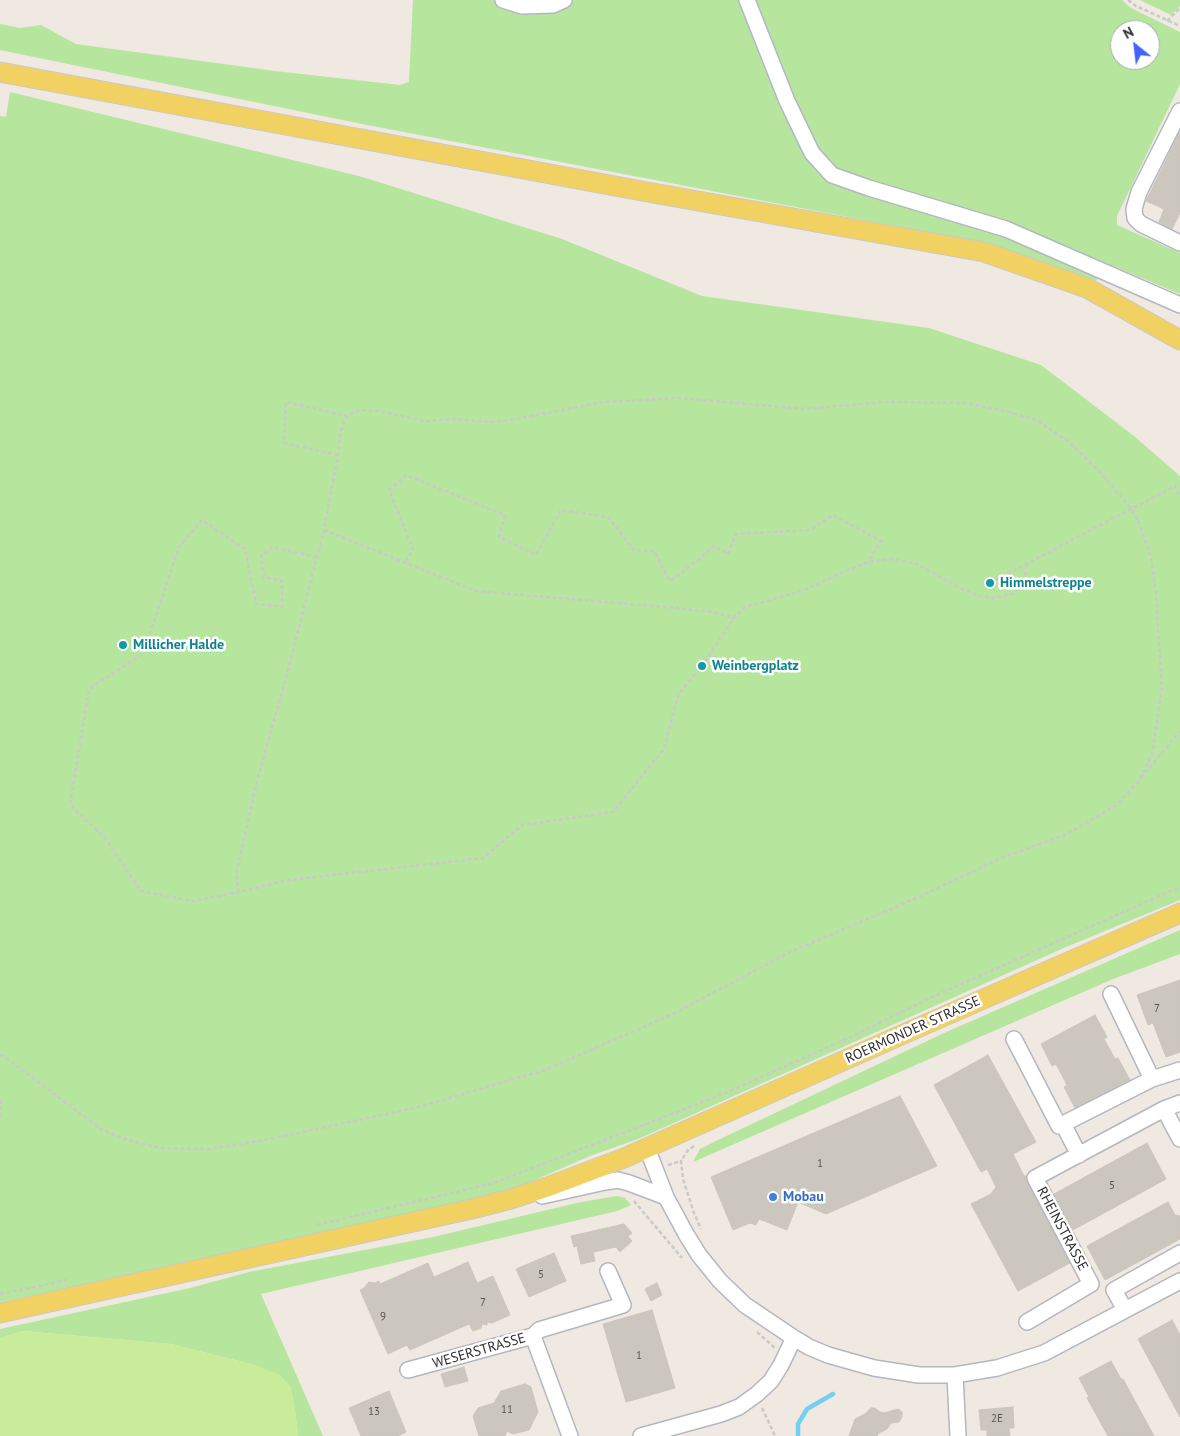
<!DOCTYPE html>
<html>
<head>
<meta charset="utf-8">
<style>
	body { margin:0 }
	#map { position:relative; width:1180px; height:1436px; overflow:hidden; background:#efe9e1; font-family:"PT Sans",sans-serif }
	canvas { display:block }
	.north { position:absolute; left:1110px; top:20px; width:50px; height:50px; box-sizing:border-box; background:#fff; border:1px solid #ababab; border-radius:50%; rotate:331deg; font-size:14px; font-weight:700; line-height:20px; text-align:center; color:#2e2e2e }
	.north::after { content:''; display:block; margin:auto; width:18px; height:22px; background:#4264fb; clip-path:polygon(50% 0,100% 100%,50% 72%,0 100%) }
</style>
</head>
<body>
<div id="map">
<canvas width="1180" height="1436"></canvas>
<div class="north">N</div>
</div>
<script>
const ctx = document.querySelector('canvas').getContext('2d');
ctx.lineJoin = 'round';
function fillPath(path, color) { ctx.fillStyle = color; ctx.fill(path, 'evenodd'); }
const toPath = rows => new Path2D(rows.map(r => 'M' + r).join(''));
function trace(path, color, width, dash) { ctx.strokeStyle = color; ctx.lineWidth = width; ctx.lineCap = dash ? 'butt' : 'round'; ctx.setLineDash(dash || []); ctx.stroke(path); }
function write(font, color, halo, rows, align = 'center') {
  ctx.font = font + ' "PT Sans",sans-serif'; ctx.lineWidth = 5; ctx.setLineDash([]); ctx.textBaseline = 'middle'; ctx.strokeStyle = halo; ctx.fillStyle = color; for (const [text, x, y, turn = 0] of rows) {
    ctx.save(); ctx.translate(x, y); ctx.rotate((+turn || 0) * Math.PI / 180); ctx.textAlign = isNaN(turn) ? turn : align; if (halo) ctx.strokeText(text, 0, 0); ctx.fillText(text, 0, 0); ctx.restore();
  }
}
fillPath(toPath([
	[413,0,1122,0,1131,8,1180,32,1180,84,1117,216,1117,225,1180,253,1180,294,1113,266,1094,282,1005,250,921,231,362,124,0,50,0,24,20,28,41,25,76,44,275,71,400,85,409,82],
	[1120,30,1150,30,1150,60,1120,60],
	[1140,0,1180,0,1180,6,1171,15],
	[10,92,359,176,562,239,702,296,929,328,1041,365,1134,436,1180,476,1180,900,1066,947,638,1139,590,1156,498,1196,343,1231,0,1302,0,116,6,117],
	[1180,930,1180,954,1113,979,693,1162,700,1149,718,1140,944,1033],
	[617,1196,625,1198,631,1205,617,1211,261,1294,323,1436,298,1436,295,1410,290,1386,255,1365,171,1344,23,1331,0,1338,0,1329,190,1288,249,1272,433,1237,581,1202]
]), '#b6e59e');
fillPath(toPath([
	[22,1331,171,1344,255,1365,280,1375,290,1386,295,1410,298,1436,0,1436,0,1338]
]), '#c9ec9a');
trace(toPath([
	[798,1436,798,1424,807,1409,833,1394]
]), '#75cff0', 4.5);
const building = toPath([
	[1180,132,1180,213,1172,229,1159,222,1164,209,1146,201,1180,132],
	[1180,980,1180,1052,1166,1057,1153,1023,1148,1025,1137,995,1180,980],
	[1095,1015,1107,1037,1104,1039,1115,1059,1118,1058,1130,1080,1075,1108,1064,1087,1067,1085,1056,1064,1052,1066,1041,1044,1095,1015],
	[988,1055,1036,1142,1013,1154,1024,1176,1026,1176,1027,1182,1070,1263,1018,1291,971,1204,991,1194,996,1187,987,1169,981,1172,934,1085,988,1055],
	[900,1096,937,1166,826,1214,798,1202,787,1230,759,1219,756,1225,750,1223,733,1230,711,1177,900,1096],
	[1147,1143,1166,1179,1073,1230,1054,1194,1147,1143],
	[1168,1202,1175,1215,1180,1216,1180,1239,1105,1280,1087,1246,1168,1202],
	[624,1224,632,1233,628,1236,632,1241,620,1252,616,1247,593,1252,595,1261,581,1264,577,1246,574,1247,571,1236,624,1224],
	[554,1253,566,1281,529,1297,516,1269,554,1253],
	[468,1262,477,1283,493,1276,510,1315,492,1323,487,1322,487,1325,482,1324,481,1328,473,1331,469,1324,410,1350,407,1345,388,1354,360,1290,364,1288,369,1282,375,1283,379,1281,380,1284,428,1263,434,1277,468,1262],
	[657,1283,662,1295,651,1301,645,1289,657,1283],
	[652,1310,675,1388,626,1402,603,1324,652,1310],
	[1172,1320,1180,1335,1180,1417,1138,1339,1172,1320],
	[1111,1361,1121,1379,1123,1379,1154,1436,1108,1436,1087,1398,1089,1397,1079,1378,1111,1361],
	[464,1367,468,1381,445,1387,441,1374,464,1367],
	[525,1384,531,1387,538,1412,529,1430,513,1434,507,1431,505,1436,479,1436,473,1416,478,1408,494,1403,501,1391,525,1384],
	[389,1391,406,1432,398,1436,361,1436,349,1408,389,1391],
	[1013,1407,1014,1428,1009,1428,1010,1436,987,1436,987,1430,981,1430,979,1410,1013,1407],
	[871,1408,875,1408,880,1412,884,1413,898,1409,902,1412,902,1417,899,1422,891,1423,887,1429,879,1433,877,1436,849,1436,855,1419,865,1414,871,1408]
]);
fillPath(building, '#cbc7bf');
trace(building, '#cbc5ba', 1);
const minor = toPath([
	[503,0,522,6,553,5,564,0],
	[747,0,787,101,812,153,832,175,869,188,1006,229,1180,305],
	[1180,111,1139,192,1134,209,1135,218,1141,224,1180,243],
	[1111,994,1152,1079],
	[1014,1039,1059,1126,1152,1079,1180,1070],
	[1164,1109,1180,1139],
	[1063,1124,1079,1155],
	[647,1148,666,1197,686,1234,699,1255,720,1281,745,1305,794,1338,809,1347,828,1355,874,1368,919,1375,955,1375,997,1368,1044,1353,1180,1281],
	[542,1196,605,1182,618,1180,629,1183,666,1197],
	[1125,1310,1114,1290,1180,1253],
	[1027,1322,1091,1284,1035,1178,1164,1109,1180,1103],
	[533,1336,539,1330,623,1305,608,1271],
	[408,1370,533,1336,570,1436],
	[955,1375,958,1436],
	[641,1436,721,1414,739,1407,757,1394,771,1381,781,1365,794,1338]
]);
const major = toPath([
	[0,72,642,191,984,252,1087,288,1180,340],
	[0,1313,472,1209,511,1199,547,1187,624,1158,908,1032,1180,913]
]);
trace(minor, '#b4b7c1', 18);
trace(major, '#c9c9c9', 21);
trace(toPath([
	[1128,0,1136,6,1180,26],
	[1167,21,1180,8],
	[338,455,284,443,286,402,347,416],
	[324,530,476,591,677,608,713,612,734,618],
	[317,557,272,547,261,556,264,577,282,581,282,607,256,604,245,549,202,520,179,547,143,654,89,689,70,805,105,838,141,891,193,901,239,892,288,880,483,858,522,825,613,812,664,749,678,695,702,666,734,618,745,607,802,591,845,571,868,562,891,559,917,564,958,587,979,596,994,598,1013,594,1021,588,1026,572,1026,564],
	[406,562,413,549,389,490,406,475,505,515,499,537,536,555,561,510,608,517,634,550,654,551,670,581,698,560,713,546,728,554,736,534,810,530,833,515,881,541,868,562],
	[990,583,1175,486,1180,497],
	[1141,778,1180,731],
	[0,1055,5,1057,102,1130,131,1141,161,1148,209,1149,265,1140,415,1108,545,1070,673,1014,788,953,912,900,1001,858,1067,834,1115,806,1139,781,1152,754,1162,688,1156,595,1151,557,1138,520,1131,508,1098,470,1068,441,1036,420,1002,410,965,403,886,402,804,409,679,398,604,402,515,419,490,422,454,419,425,421,378,411,359,410,347,416,340,433,338,455,324,530,287,674,258,777,236,874,239,892],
	[0,1100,0,1117],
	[694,1146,688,1150,681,1161,683,1179,694,1213,701,1229],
	[668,1165,681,1161],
	[634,1201,682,1258],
	[317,1225,494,1183,723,1094,853,1036,934,996,1180,887],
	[0,1294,67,1280],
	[757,1332,775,1348],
	[762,1408,775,1436]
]), '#c9c9c9', 2.5, [4, 2.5]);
trace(minor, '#fff', 15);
trace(major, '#f2d163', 19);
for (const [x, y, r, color] of [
	[990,583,5,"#0f9aa8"],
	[123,645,5,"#0f9aa8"],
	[702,666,5,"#0f9aa8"],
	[773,1197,5,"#3f7fe0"]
]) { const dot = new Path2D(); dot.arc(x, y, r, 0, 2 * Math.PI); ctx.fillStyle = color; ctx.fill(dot); trace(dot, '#fff', 2); }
write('11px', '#555452', null, [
	["7",1157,1009],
	["1",820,1164],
	["5",1112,1186],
	["5",541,1275],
	["7",483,1303],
	["9",383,1317],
	["1",639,1356],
	["11",507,1410],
	["13",374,1412],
	["2E",997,1419]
]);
write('bold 14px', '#0d838f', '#fff', [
	["Himmelstreppe",1000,583],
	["Millicher Halde",133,645],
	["Weinbergplatz",712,666]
], 'left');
write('14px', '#2e2e2e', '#fff', [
	["ROERMONDER STRASSE",913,1030,-24],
	["RHEINSTRASSE",1062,1229,62],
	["WESERSTRASSE",479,1351,-16]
]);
write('bold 14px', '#366cbe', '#fff', [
	["Mobau",783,1197]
], 'left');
</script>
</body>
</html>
